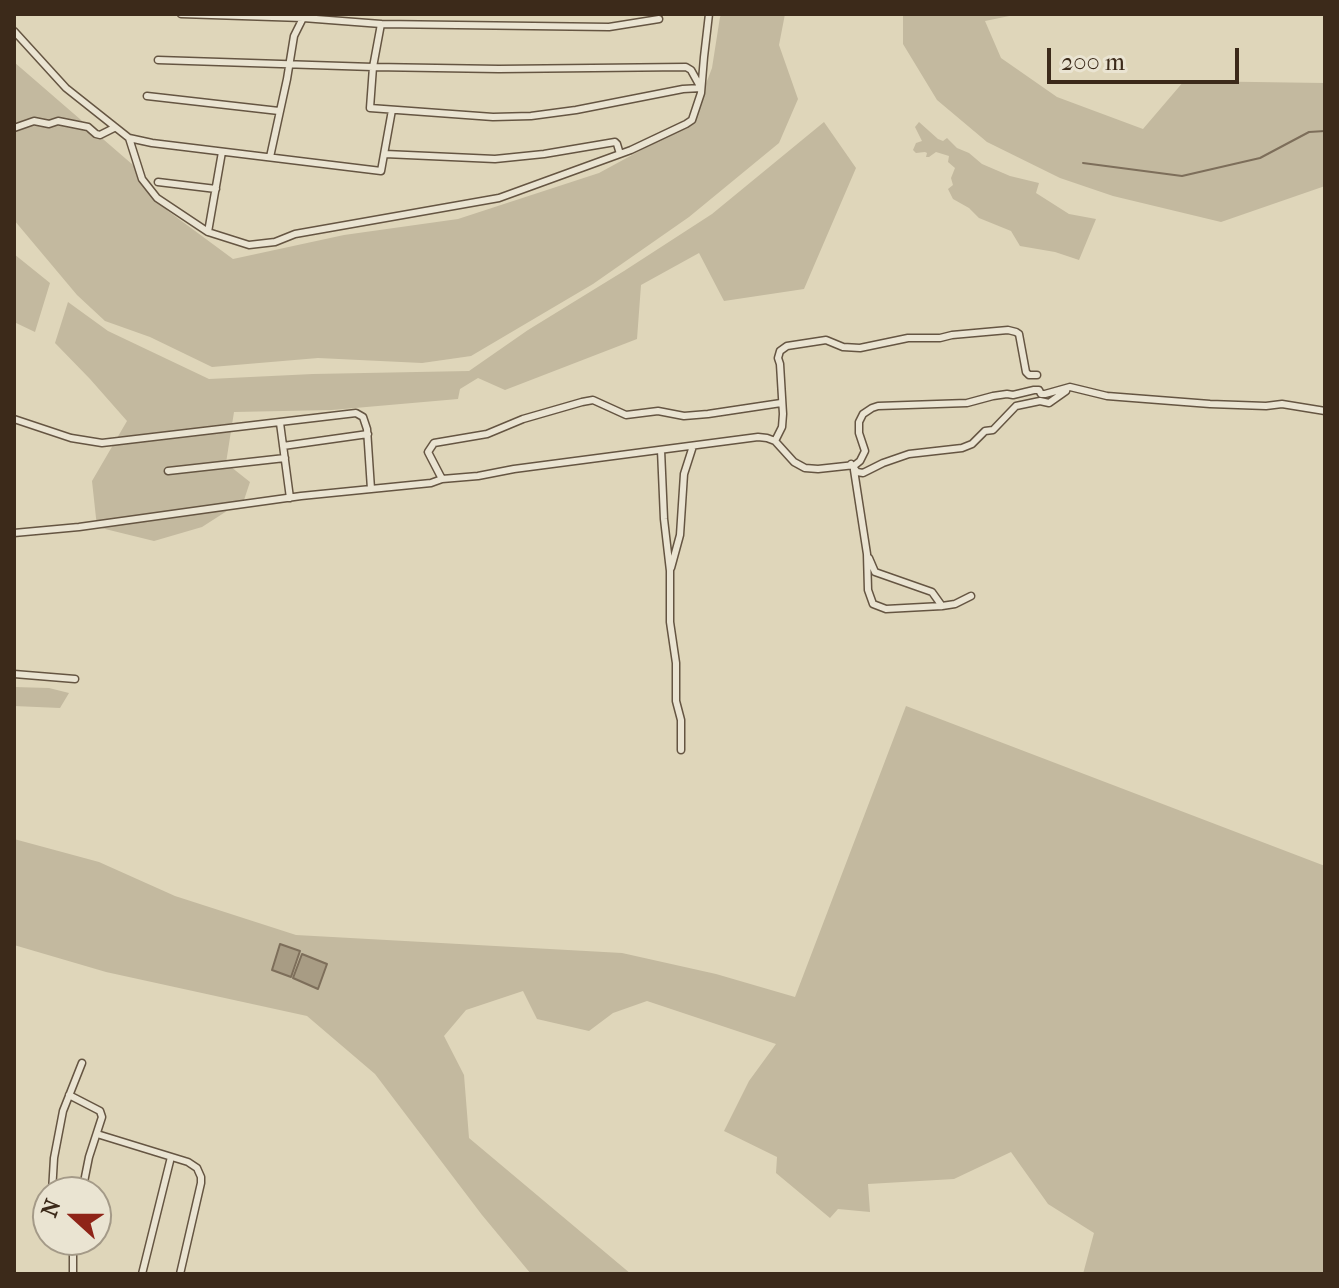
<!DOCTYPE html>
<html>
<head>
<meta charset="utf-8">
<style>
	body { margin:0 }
	#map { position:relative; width:1339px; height:1288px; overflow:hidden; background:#dfd6ba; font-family:"IM FELL French Canon",serif }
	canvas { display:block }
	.frame { position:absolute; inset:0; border:16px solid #3c2a1a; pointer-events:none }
	.north { position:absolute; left:32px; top:1176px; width:80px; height:80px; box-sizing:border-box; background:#eae4d2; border:2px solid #a49a88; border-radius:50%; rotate:291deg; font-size:22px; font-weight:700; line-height:32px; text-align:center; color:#3c2a1a }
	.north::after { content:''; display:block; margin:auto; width:28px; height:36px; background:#8f2418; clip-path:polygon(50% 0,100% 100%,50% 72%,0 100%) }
	.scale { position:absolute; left:1047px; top:48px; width:192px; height:36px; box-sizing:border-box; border:4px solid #3c2a1a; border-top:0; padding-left:10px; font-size:24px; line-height:28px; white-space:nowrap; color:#3c2a1a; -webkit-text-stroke:6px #eae4d2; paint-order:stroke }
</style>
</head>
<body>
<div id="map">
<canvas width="1339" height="1288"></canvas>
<div class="frame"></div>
<div class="north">N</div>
<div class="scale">200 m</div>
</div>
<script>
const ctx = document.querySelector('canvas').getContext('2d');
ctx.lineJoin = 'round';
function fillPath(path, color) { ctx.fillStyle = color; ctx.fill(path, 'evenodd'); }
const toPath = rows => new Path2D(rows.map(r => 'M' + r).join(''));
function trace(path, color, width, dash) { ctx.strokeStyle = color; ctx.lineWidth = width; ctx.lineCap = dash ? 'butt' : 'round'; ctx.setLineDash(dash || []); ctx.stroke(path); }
fillPath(toPath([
	[722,14,785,14,779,45,798,99,779,143,689,217,593,284,471,356,422,363,318,358,212,367,150,337,105,321,77,295,14,220,14,62,133,165,168,211,233,259,344,235,458,219,599,173,691,123,712,68,720,17],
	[903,14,1019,14,985,21,1001,58,1057,97,1143,129,1184,81,1325,83,1325,186,1221,222,1113,196,1060,178,987,142,937,100,903,44],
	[824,122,856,168,804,289,724,301,699,253,641,285,637,339,505,390,478,378,460,389,458,399,332,410,234,412,226,463,250,482,244,500,202,527,154,541,97,527,92,481,127,421,90,379,55,343,68,302,108,331,209,379,313,374,469,371,528,330,624,271,712,214],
	[919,122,938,139,943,141,947,138,957,148,969,153,982,164,1010,176,1039,183,1036,193,1069,214,1096,219,1079,260,1055,252,1020,246,1011,231,979,218,969,208,953,199,948,189,953,185,951,178,955,168,948,162,949,156,936,152,929,157,926,157,927,153,925,152,916,153,913,150,916,143,922,141,915,127],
	[14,254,50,283,35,332,14,322],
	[14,687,49,688,69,693,60,708,14,706],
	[906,706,1325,866,1325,1274,1083,1274,1094,1233,1048,1204,1011,1152,954,1179,868,1184,870,1212,838,1209,830,1218,776,1173,777,1157,724,1131,749,1081,776,1044,647,1001,613,1013,589,1031,537,1019,523,991,466,1010,444,1036,464,1075,469,1138,631,1274,531,1274,482,1215,375,1074,307,1016,106,972,14,945,14,839,99,862,175,896,296,935,622,953,716,974,795,997]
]), '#c3b99f');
const water = toPath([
	[280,944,300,951,291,977,272,970,280,944],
	[302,954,327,964,318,989,293,978,302,954]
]);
fillPath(water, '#a89c84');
trace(water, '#7d6e5a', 2);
trace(toPath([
	[1083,163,1182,176,1260,158,1309,132,1325,131]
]), '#7d6e5a', 2);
const minor = toPath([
	[181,14,303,18,381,24,609,27,659,19],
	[14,31,66,88,129,138,142,179,157,198,208,232,249,245,275,242,295,234,499,198,631,150,686,124,692,120,701,93,704,57,709,14],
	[158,60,373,67,499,69,686,67,691,70,701,88,683,89,576,110,531,116,493,117,370,108,373,67,381,24],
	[147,96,279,111],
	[14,128,34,121,49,124,58,121,88,127,96,134,100,135,114,128],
	[129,138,152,143,381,171,392,110],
	[385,154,495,159,544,154,615,142,617,144,620,154],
	[270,157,287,79,294,36,303,18],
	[158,182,216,189],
	[208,232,222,152],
	[14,419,71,438,102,443,356,413,363,417,367,429,371,489],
	[280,423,290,498],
	[775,441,782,427,783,414,780,364,778,358,780,351,787,346,826,340,843,347,860,348,908,338,940,338,952,335,1008,330,1016,332,1019,334,1026,372,1029,375,1037,375],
	[283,446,368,434],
	[661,450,664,519,670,571,670,622,676,663,676,701,681,720,681,750],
	[851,464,857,472,863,473,883,463,909,454,962,448,972,444,985,431,993,430,1016,406,1040,401,1049,403,1066,391],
	[854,470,867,554,868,590,873,604,886,609,942,606,955,604,971,596],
	[168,471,285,458],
	[442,479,428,452,434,443,487,434,523,419,582,402,593,400,626,415,658,411,684,416,708,414,781,403],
	[14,533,79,527,301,496,431,483,442,479,478,476,514,469,758,437,767,438,775,441,794,462,805,468,818,469,855,465,860,461,865,451,859,433,859,422,863,414,872,408,878,406,967,403,993,396,1007,394,1013,395,1034,390,1039,390,1041,394,1045,394,1070,387,1107,396,1210,404,1266,406,1282,404,1325,411],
	[869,558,875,572,932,592,942,606],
	[671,568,680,535,684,474,693,446],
	[14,674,75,679],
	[69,1095,100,1111,102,1117,89,1157,82,1192],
	[97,1134,188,1162,197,1168,201,1177,201,1183,180,1274],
	[52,1192,54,1158,63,1111,82,1063],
	[73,1240,73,1274],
	[142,1274,171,1157]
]);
trace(minor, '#655542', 9);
trace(minor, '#eae4d2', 6);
</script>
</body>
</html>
